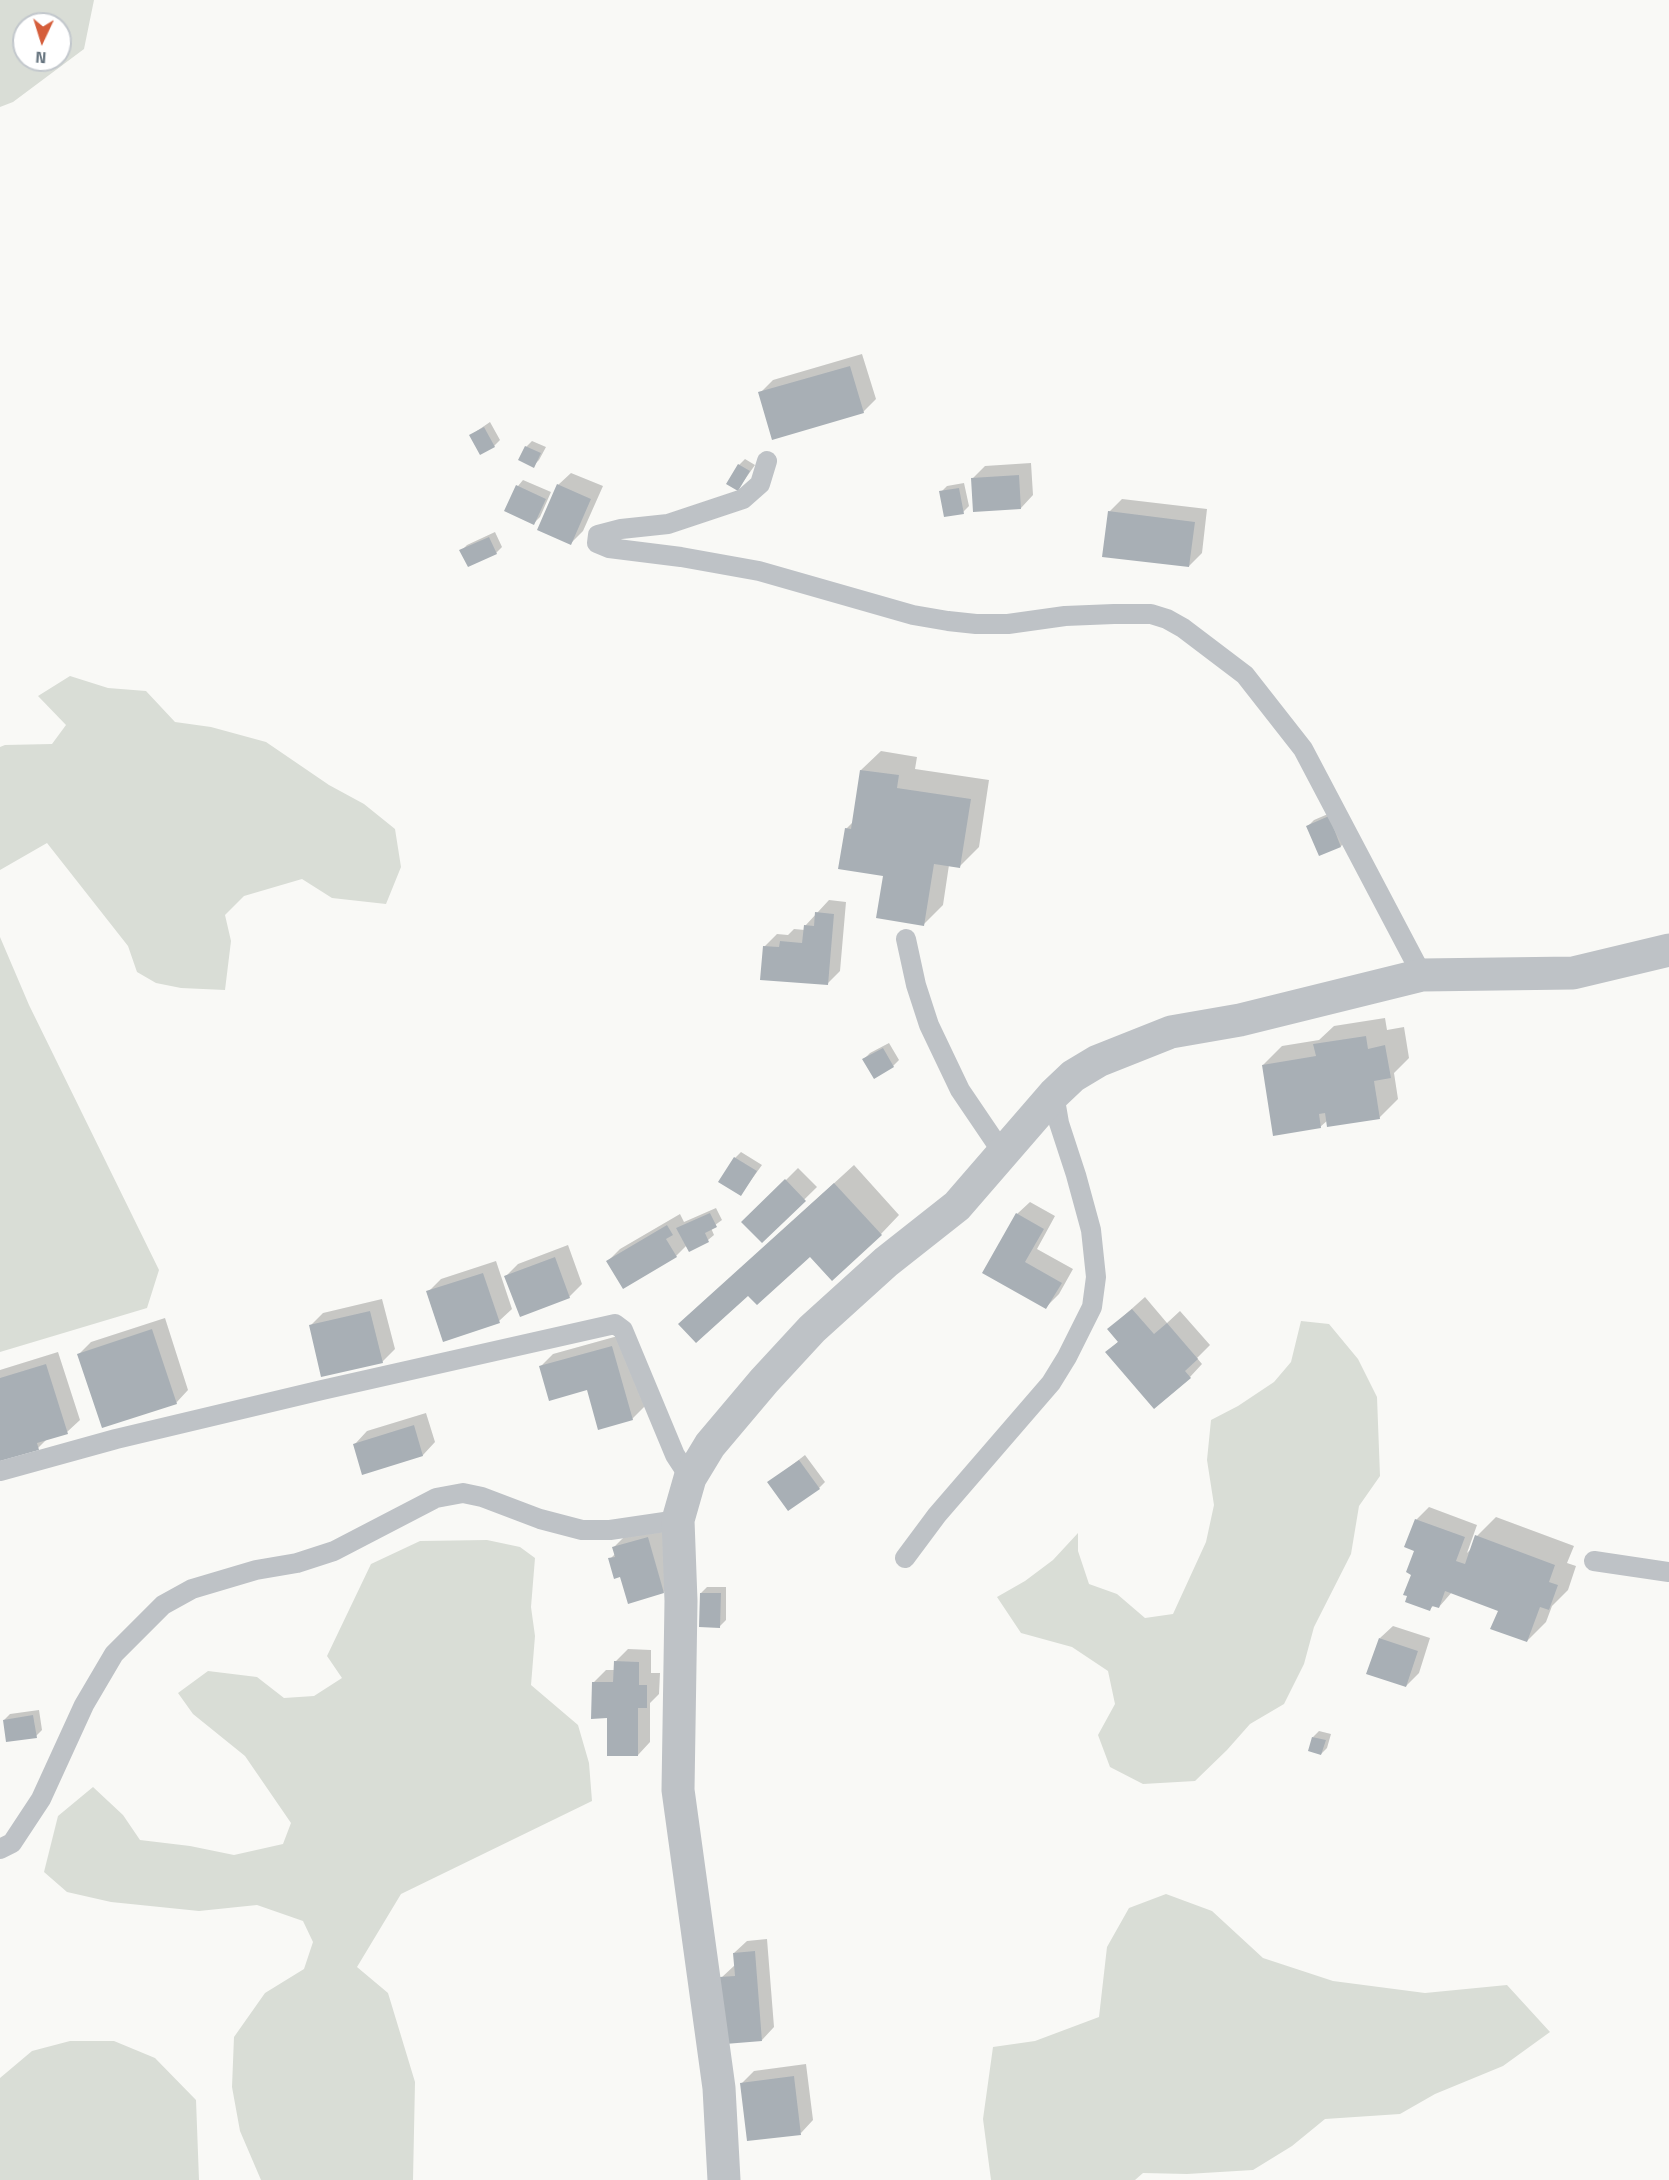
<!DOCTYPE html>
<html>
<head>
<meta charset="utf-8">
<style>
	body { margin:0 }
	#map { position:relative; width:1669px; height:2180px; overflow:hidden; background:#f9f9f6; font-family:"Titillium Web",sans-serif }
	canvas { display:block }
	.north { position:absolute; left:12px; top:12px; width:60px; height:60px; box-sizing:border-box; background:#fff; border:2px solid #c2c7cc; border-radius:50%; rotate:184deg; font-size:16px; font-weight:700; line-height:24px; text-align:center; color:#66747f }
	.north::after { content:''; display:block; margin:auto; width:21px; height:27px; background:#d55e3b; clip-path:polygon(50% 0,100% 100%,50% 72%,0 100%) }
</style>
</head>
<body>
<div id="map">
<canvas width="1669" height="2180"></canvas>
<div class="north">N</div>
</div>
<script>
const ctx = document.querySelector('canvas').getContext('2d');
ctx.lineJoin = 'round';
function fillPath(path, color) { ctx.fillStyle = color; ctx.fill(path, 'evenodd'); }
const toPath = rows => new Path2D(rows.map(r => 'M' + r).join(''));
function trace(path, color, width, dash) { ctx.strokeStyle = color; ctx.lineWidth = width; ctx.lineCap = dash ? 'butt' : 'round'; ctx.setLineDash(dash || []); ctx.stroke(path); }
fillPath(toPath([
	[0,0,94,0,84,49,13,102,0,107],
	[24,24,60,24,60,60,24,60],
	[70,676,108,688,146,691,175,722,211,727,266,742,329,785,364,804,395,829,401,867,386,904,332,898,302,879,244,896,225,915,231,941,225,990,181,988,156,983,137,972,128,946,47,843,0,870,0,747,5,745,52,744,66,725,38,696],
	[0,937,29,1005,159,1270,147,1308,0,1352],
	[1301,1321,1329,1324,1358,1359,1377,1397,1380,1476,1359,1506,1351,1554,1314,1627,1304,1664,1284,1704,1250,1724,1227,1750,1195,1781,1143,1784,1110,1767,1098,1735,1115,1704,1108,1671,1072,1647,1021,1633,997,1597,1025,1581,1053,1560,1078,1533,1078,1551,1089,1584,1117,1594,1145,1618,1173,1614,1206,1542,1214,1505,1207,1460,1211,1420,1238,1406,1274,1382,1291,1362],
	[487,1540,520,1547,535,1558,531,1607,535,1636,531,1685,578,1725,589,1763,592,1801,401,1894,357,1967,388,1993,415,2082,413,2180,261,2180,240,2131,232,2087,234,2037,265,1993,304,1969,313,1942,303,1921,257,1905,199,1911,111,1902,67,1892,44,1872,58,1816,93,1787,123,1815,140,1840,190,1846,234,1855,283,1844,291,1823,245,1756,193,1714,178,1693,208,1671,257,1677,284,1698,314,1696,342,1678,327,1656,371,1564,420,1541],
	[1166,1894,1212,1911,1263,1958,1333,1981,1425,1993,1507,1985,1550,2032,1503,2066,1435,2094,1400,2114,1325,2119,1292,2146,1253,2170,1187,2174,1143,2173,1135,2180,991,2180,983,2119,993,2047,1035,2041,1099,2017,1107,1947,1129,1908],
	[70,2041,114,2041,155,2058,196,2100,199,2180,0,2180,0,2078,32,2051]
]), '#d9ddd6');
fillPath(toPath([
	[862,354,876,399,863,412,760,393,773,380],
	[490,422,500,440,494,446,471,435],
	[532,441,546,447,539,460,533,466,526,447],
	[745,459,755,465,738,489,739,465],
	[1031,463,1033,495,1021,508,972,479,985,466],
	[571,473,603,486,583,531,571,543,558,485],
	[523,480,551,492,540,517,534,523,506,510,518,486],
	[964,483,969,506,963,512,941,492,947,486],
	[1122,499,1207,509,1202,553,1189,566,1109,512],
	[495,532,502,547,496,553,461,551,467,545],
	[881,751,917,757,915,769,989,780,979,847,960,866,949,865,943,905,924,924,846,829,854,821,861,770],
	[1335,811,1347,840,1341,846,1320,854,1308,826,1314,820],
	[829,900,846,902,840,971,828,983,764,947,777,934,788,935,794,929,805,930,805,926],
	[1385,1018,1387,1030,1404,1027,1409,1058,1394,1073,1398,1099,1379,1118,1328,1120,1320,1127,1263,1065,1282,1046,1319,1040,1334,1026],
	[889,1043,899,1060,893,1066,864,1059,870,1053],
	[741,1152,762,1165,741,1194,735,1158],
	[854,1165,899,1215,881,1234,810,1255,748,1294,680,1324],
	[798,1168,817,1187,762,1241,744,1222],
	[1030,1202,1055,1216,1037,1249,1073,1269,1059,1294,1046,1307,984,1272,1017,1214],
	[716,1208,722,1220,711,1228,714,1235,708,1240,687,1245,676,1256,608,1261,620,1249,680,1214,684,1222],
	[568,1245,582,1284,569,1297,506,1276,518,1264],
	[496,1261,512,1309,499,1321,428,1292,441,1279],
	[1145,1297,1167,1323,1180,1311,1210,1345,1197,1358,1202,1364,1190,1377,1107,1352,1119,1341,1109,1329],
	[382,1299,395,1349,382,1362,311,1325,323,1313],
	[165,1318,188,1390,176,1403,79,1354,91,1342],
	[625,1334,645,1406,632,1419,588,1388,540,1367,553,1354],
	[58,1352,80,1420,67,1432,48,1438,38,1448,0,1455,0,1370],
	[426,1413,435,1442,423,1455,363,1473,355,1444,367,1431],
	[805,1455,825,1482,819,1488,769,1483],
	[1429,1507,1477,1525,1467,1553,1473,1547,1477,1536,1496,1517,1574,1546,1567,1563,1576,1566,1568,1590,1552,1606,1546,1622,1527,1641,1500,1610,1452,1592,1439,1607,1434,1605,1430,1609,1412,1574,1416,1550,1416,1520],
	[661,1525,676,1579,664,1592,621,1575,610,1559,615,1554,613,1548,626,1535],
	[707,1587,726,1587,726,1620,720,1626,701,1593],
	[1393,1626,1430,1638,1419,1673,1406,1686,1380,1638],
	[628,1649,651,1650,651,1673,660,1673,659,1694,650,1703,650,1742,638,1755,609,1717,593,1683,606,1670,615,1670,615,1662],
	[39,1710,42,1730,36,1736,4,1720,10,1714],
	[1319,1731,1331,1734,1327,1748,1321,1754,1313,1737],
	[767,1939,774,2027,762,2040,721,1978,735,1965,734,1953,747,1941],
	[806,2064,813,2120,801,2133,741,2084,754,2071]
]), '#0003');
fillPath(toPath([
	[850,366,864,413,772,440,758,392],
	[484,427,495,447,480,455,469,435],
	[525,446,541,453,534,468,518,460],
	[738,464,750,471,738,491,726,484],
	[1019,475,1021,509,973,512,971,478],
	[557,484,591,499,571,545,537,530],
	[516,485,546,499,534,525,504,511],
	[959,488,964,514,944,517,939,491],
	[1108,511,1195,522,1189,567,1102,557],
	[489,537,497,554,468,567,459,550],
	[860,770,899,775,897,788,971,799,960,868,934,864,924,926,876,918,883,876,838,869,845,828,851,829],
	[1329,816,1341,847,1319,856,1306,826],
	[815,912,834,914,828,985,760,980,763,946,779,947,780,941,802,943,804,925,814,926],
	[1366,1036,1368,1049,1385,1045,1391,1078,1374,1081,1380,1119,1327,1127,1325,1113,1319,1114,1321,1128,1273,1136,1262,1065,1316,1056,1313,1044],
	[883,1048,894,1067,874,1079,862,1059],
	[734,1157,757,1171,741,1196,718,1182],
	[785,1179,806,1201,762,1243,741,1222],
	[834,1183,882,1235,832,1281,810,1257,757,1305,748,1296,696,1343,678,1324],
	[710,1213,717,1227,705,1233,709,1242,689,1252,676,1228],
	[1016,1213,1044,1229,1025,1262,1062,1283,1046,1309,982,1273],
	[667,1225,673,1235,666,1239,677,1257,623,1289,606,1261],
	[555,1257,570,1298,520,1317,504,1276],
	[483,1273,500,1323,443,1342,426,1291],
	[1132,1309,1154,1334,1167,1323,1198,1359,1185,1371,1191,1378,1154,1409,1105,1352,1118,1342,1107,1329],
	[370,1311,383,1363,321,1377,309,1325],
	[152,1329,177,1404,102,1428,77,1354],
	[612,1346,633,1420,598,1430,587,1390,549,1401,539,1366],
	[46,1364,68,1434,37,1443,39,1450,0,1461,0,1378],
	[414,1425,423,1456,362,1475,353,1444],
	[799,1460,820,1489,788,1511,767,1482],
	[1415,1519,1465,1537,1456,1561,1465,1564,1475,1535,1555,1565,1549,1582,1558,1585,1549,1610,1540,1607,1527,1642,1490,1629,1498,1611,1445,1591,1439,1608,1432,1606,1430,1611,1405,1602,1407,1596,1403,1595,1411,1575,1406,1572,1414,1551,1404,1547],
	[648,1537,664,1593,628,1604,620,1577,614,1579,608,1558,615,1557,612,1547],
	[700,1593,721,1593,720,1628,699,1627],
	[1379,1638,1418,1651,1406,1687,1366,1674],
	[614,1661,639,1662,639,1685,647,1685,647,1708,638,1708,638,1756,607,1756,607,1718,591,1719,592,1682,613,1682],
	[33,1715,37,1738,6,1742,3,1720],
	[1312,1737,1326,1740,1321,1755,1308,1751],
	[755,1951,762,2041,725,2044,719,1977,735,1976,733,1953],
	[794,2076,801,2135,747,2141,740,2083]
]), '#a8afb5');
trace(toPath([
	[767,461,760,484,743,499,668,524,621,529,598,535,597,543,609,548,681,557,759,571,913,615,948,621,976,624,1008,624,1065,616,1114,614,1151,614,1167,619,1183,628,1245,675,1303,749,1422,975],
	[906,939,916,985,929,1025,960,1090,1002,1152],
	[0,1471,116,1439,322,1390,615,1324,623,1330,675,1455,690,1478],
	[905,1558,937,1515,1051,1383,1067,1357,1092,1307,1096,1277,1091,1230,1076,1175,1059,1123,1054,1094],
	[1594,1561,1669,1572],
	[0,1849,12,1843,41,1799,84,1705,114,1654,163,1605,192,1589,256,1570,297,1563,334,1551,436,1498,463,1493,482,1497,540,1519,582,1530,610,1530,678,1520]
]), '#bec2c6', 20);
trace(toPath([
	[724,2180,719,2088,678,1790,681,1601,678,1520,690,1478,710,1445,764,1381,812,1329,886,1262,957,1206,1054,1094,1073,1076,1098,1061,1171,1032,1240,1020,1422,975,1573,973,1669,950]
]), '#bec2c6', 33);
</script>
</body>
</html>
